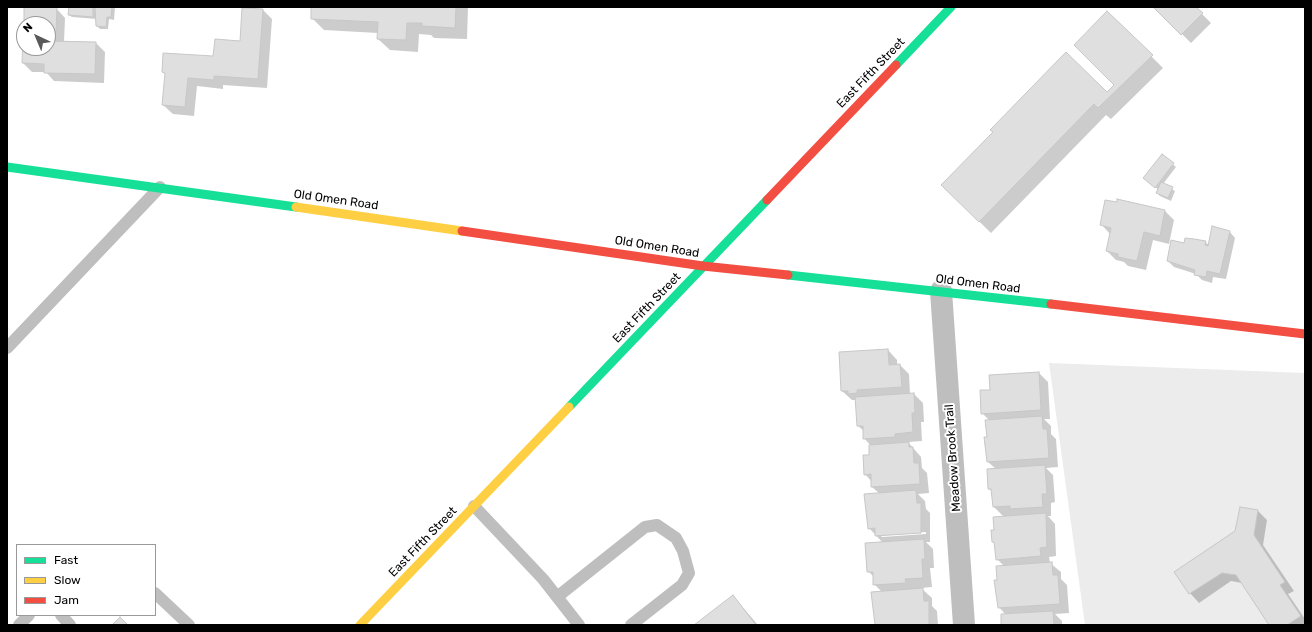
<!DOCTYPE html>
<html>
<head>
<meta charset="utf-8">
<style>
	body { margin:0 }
	#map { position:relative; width:1312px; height:632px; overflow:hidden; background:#fff; font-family:Rubik,sans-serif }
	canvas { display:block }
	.frame { position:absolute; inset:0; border:8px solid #000; pointer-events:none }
	.legend { position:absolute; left:16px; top:544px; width:140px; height:72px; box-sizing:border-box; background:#fff; border:1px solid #999; margin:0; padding:5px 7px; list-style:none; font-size:12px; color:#000 }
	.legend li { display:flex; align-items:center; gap:8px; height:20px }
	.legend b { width:20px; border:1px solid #999 }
	.north { position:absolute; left:16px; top:16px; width:40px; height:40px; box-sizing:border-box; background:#fff; border:1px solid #999; border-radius:50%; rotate:316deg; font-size:11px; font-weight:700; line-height:16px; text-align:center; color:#000 }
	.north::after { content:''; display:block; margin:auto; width:14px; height:18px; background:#595959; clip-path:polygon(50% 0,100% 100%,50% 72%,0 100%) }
</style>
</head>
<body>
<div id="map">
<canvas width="1312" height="632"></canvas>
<div class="frame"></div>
<ul class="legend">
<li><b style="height:5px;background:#16e098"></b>Fast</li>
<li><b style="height:5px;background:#ffcf43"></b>Slow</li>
<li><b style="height:5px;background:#f24e42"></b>Jam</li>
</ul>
<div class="north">N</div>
</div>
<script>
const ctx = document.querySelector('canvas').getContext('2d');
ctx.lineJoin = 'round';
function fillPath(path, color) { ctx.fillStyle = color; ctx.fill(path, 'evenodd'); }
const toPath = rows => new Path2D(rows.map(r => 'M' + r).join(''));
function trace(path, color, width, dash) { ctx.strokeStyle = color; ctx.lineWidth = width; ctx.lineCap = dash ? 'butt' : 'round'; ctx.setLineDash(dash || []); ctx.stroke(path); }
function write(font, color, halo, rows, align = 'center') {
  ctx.font = font + ' Rubik,sans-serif'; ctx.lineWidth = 4; ctx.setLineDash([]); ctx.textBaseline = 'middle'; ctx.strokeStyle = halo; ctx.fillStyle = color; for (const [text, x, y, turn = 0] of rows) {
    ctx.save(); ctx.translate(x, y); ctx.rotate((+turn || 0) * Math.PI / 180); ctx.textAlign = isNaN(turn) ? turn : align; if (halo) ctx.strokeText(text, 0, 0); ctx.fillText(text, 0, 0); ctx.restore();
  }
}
fillPath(toPath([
	[1049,363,1305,373,1305,625,1085,625]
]), '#ececec');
fillPath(toPath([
	[70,7,115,7,114,20,109,19,108,29,100,29,97,26,97,19,72,17,69,15],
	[312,7,468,7,467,39,434,38,431,35,419,34,418,52,390,50,378,39,378,33,324,30,312,18],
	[1155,7,1195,7,1211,23,1191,43],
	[56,8,65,18,64,42,96,43,105,52,104,83,54,81,46,72,32,72,23,63,24,36,24,48,48,48,48,24,25,24],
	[263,10,272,19,267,88,223,85,223,89,197,86,194,116,173,114,163,105,166,75,163,72,214,57,241,43],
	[1107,12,1163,68,1111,119,1106,115,991,233,942,185,1107,94,1115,85],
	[1162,155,1176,167,1163,184,1175,191,1171,201,1160,196,1157,193,1159,190,1147,181],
	[1118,201,1165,211,1174,220,1169,244,1153,240,1146,270,1128,266,1124,262,1116,260,1107,251,1110,234,1101,224],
	[1229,231,1235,238,1226,279,1213,277,1212,283,1202,280,1196,274,1174,267,1168,261,1185,244,1205,242,1209,245],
	[888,350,897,360,897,365,900,365,909,374,910,394,914,394,923,403,924,422,921,422,922,441,908,442,921,457,922,468,927,473,929,493,918,494,925,501,926,509,930,513,930,542,926,542,933,549,934,568,930,568,932,587,921,588,932,598,932,606,937,611,938,625,876,625,882,592,874,584,874,577,868,571,883,543,869,528,880,494,872,487,872,482,865,474,871,446,864,438,864,431,858,426,856,400,852,400,842,391],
	[926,532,926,534,882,537,880,535],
	[1039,373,1048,382,1050,419,1044,419,1051,426,1051,434,1056,439,1058,467,1046,468,1053,475,1055,502,1051,503,1051,516,1048,516,1055,524,1056,556,1049,557,1050,563,1061,572,1061,579,1067,585,1069,613,1055,614,1062,621,1062,625,1002,625,1006,615,999,607,998,581,1004,566,997,559,996,544,993,541,996,531,1005,518,994,507,993,492,989,489,996,469,988,462,988,438,990,421,982,413,991,391],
	[1241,508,1258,511,1267,520,1263,545,1294,591,1288,594,1305,619,1305,625,1270,625,1242,583,1231,581,1199,603,1190,593,1175,572,1236,531],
	[733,596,758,625,696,625]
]), '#0003');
const building = toPath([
	[24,7,57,7,56,33,48,33,48,24,24,24,24,32,24,7],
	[69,7,93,7,93,17,68,15,69,7],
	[95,7,112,7,111,17,107,17,106,27,96,26,95,7],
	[311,7,456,7,455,28,422,26,422,23,407,23,406,40,377,39,378,22,311,19,311,7],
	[1153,7,1196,7,1203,13,1181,35,1153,7],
	[242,8,263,9,258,79,214,76,214,80,188,78,185,107,162,105,165,73,162,72,163,53,213,56,215,39,240,41,242,8],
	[1107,11,1153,55,1098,108,1094,104,979,222,941,185,993,132,990,130,1066,52,1107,92,1114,85,1074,45,1107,11],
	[23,34,24,48,48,48,48,41,96,42,95,74,44,73,44,64,22,63,23,34],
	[1162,154,1174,163,1155,188,1143,178,1162,154],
	[1161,182,1173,187,1168,198,1156,193,1161,182],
	[1117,199,1165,210,1160,236,1144,232,1137,261,1118,257,1118,254,1106,251,1111,228,1100,225,1105,200,1117,202,1117,199],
	[1212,226,1230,231,1220,274,1207,271,1206,277,1194,275,1195,270,1167,261,1171,240,1184,243,1185,238,1194,239,1206,241,1205,245,1208,246,1212,226],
	[888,349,889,365,900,364,902,387,857,390,857,393,848,394,848,391,841,391,839,352,888,349],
	[1039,372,1041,410,981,414,980,390,990,390,989,375,1039,372],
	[914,393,915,413,912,413,913,432,895,434,895,437,863,439,863,426,857,426,855,397,914,393],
	[1042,416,1043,429,1047,429,1049,458,987,462,984,437,987,437,985,420,1042,416],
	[909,442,909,447,913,447,914,463,919,463,920,484,871,487,871,474,864,475,863,455,869,455,869,445,909,442],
	[1045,465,1047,494,1042,494,1043,507,1010,509,1010,506,993,507,991,489,988,489,987,469,1045,465],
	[916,490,917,503,921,503,921,533,875,536,875,528,868,529,864,494,916,490],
	[1240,507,1258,510,1254,535,1285,582,1280,585,1301,616,1287,625,1269,625,1236,575,1222,573,1189,594,1174,572,1235,531,1240,507],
	[1046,513,1047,547,1040,548,1041,556,996,560,994,542,992,542,991,530,994,530,993,517,1046,513],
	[924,539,925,559,922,559,923,578,905,579,906,583,873,585,873,572,867,572,865,543,924,539],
	[1052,562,1053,575,1058,575,1060,604,998,608,994,580,997,580,996,566,1052,562],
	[923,588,924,601,929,601,929,625,875,625,871,592,923,588],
	[733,595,756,625,694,625,733,595],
	[1053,611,1054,625,1001,625,1001,614,1053,611],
	[120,617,128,625,112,625,120,617]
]);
fillPath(building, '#dfdfdf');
trace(building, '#c7c7c7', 1);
trace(toPath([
	[7,348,160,187],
	[474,506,543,579,579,625],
	[155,593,189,625],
	[557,597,645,527,657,525,676,538,683,551,689,573,682,585,631,625],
	[61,615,70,625],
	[19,625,29,615]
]), '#bebebe', 12);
trace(toPath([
	[941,291,964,625]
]), '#bebebe', 22);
trace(toPath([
	[896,65,951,7],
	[7,167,296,207],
	[788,275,1051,304],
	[569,407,767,200]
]), '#16e098', 9);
trace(toPath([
	[296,207,462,231],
	[360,625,569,407]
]), '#ffcf43', 9);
trace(toPath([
	[767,200,896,65],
	[462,231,703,266,788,275],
	[1051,304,1305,334]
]), '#f24e42', 9);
write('12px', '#000', '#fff', [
	["East Fifth Street",871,73,-46],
	["Old Omen Road",336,200,8],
	["Old Omen Road",657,247,9],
	["Old Omen Road",978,284,7],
	["East Fifth Street",647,308,-46],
	["Meadow Brook Trail",953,458,-94],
	["East Fifth Street",423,542,-46]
]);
</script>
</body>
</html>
